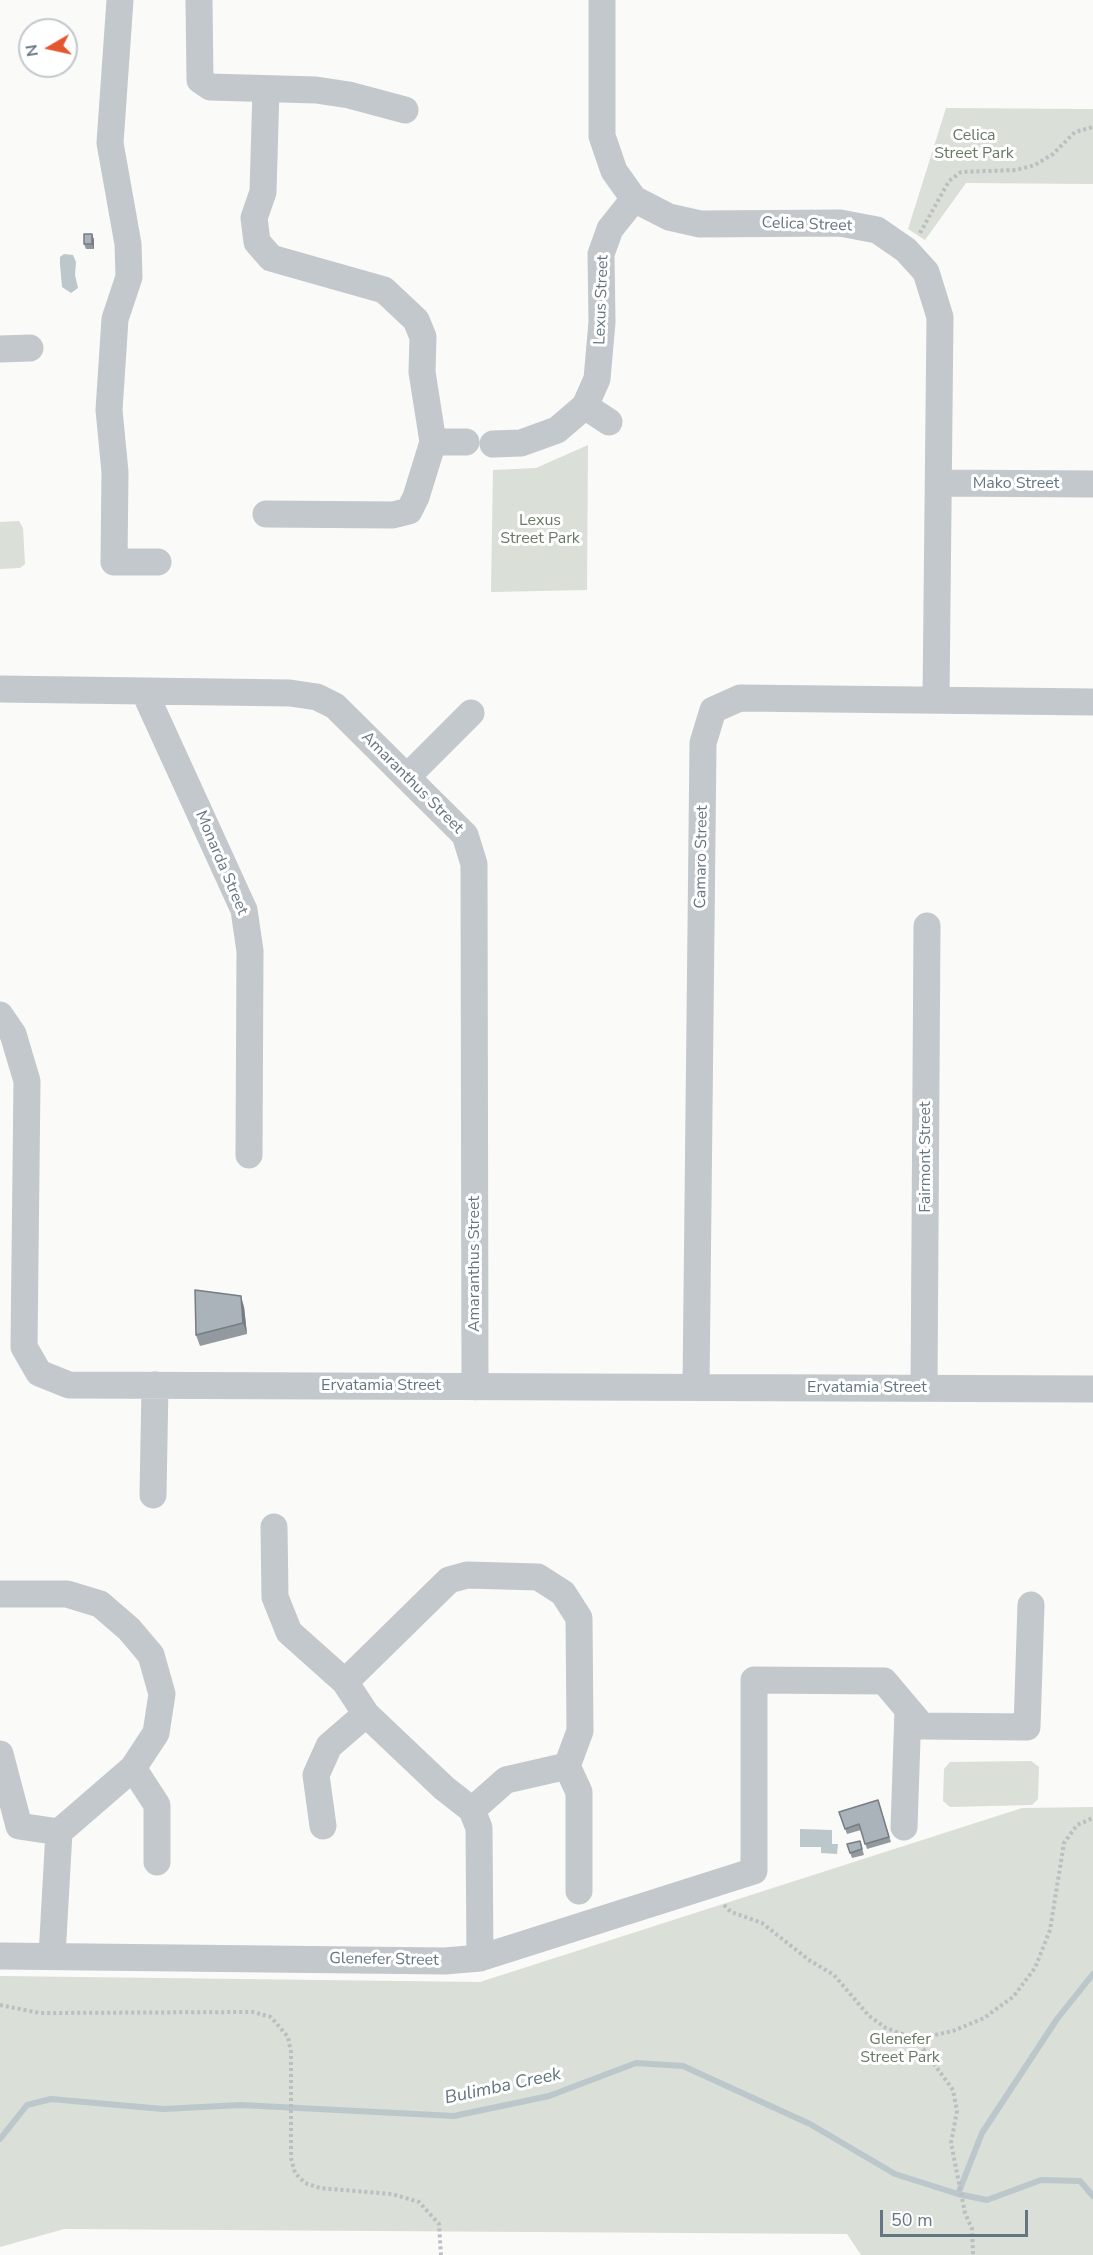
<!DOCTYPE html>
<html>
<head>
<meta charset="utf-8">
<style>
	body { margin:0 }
	#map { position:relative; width:1093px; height:2255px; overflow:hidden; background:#fafaf8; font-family:"Nunito Sans",sans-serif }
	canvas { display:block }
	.north { position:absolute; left:18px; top:18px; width:60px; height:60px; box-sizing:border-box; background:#fff; border:2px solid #c1c8cd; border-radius:50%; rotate:261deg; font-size:16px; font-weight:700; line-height:24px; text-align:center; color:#657683 }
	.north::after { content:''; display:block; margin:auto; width:21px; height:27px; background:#e4572e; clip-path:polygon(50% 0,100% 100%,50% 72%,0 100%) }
	.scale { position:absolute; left:880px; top:2210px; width:148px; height:27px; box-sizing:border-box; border:3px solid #657683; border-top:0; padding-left:8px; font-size:18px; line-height:21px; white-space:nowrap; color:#657683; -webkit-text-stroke:4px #fff; paint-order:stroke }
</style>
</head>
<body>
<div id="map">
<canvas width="1093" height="2255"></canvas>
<div class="north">N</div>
<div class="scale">50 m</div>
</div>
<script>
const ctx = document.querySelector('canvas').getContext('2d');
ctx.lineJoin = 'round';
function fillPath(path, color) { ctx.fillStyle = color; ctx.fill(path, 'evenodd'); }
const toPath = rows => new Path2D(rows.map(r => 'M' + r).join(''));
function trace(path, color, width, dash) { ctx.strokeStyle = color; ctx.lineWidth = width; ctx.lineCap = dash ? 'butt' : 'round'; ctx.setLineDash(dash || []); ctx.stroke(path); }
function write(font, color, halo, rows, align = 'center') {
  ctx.font = font + ' "Nunito Sans",sans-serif'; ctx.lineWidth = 6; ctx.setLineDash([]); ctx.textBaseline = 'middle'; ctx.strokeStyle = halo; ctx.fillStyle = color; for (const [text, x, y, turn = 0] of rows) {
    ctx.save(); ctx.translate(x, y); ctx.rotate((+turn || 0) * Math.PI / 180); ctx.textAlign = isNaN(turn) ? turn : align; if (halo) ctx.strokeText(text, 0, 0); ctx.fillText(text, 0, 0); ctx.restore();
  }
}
fillPath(toPath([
	[946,108,1093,109,1093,184,966,183,925,240,908,229],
	[588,445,587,590,491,592,493,470,536,468],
	[19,521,23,528,25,564,20,568,0,569,0,522],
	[1031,1761,1039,1767,1038,1799,1032,1805,950,1807,943,1801,944,1769,950,1762],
	[1093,1807,1093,2255,861,2255,847,2234,64,2229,0,2247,0,1976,480,1982,1022,1808]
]), '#dadfd7');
fillPath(toPath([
	[64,254,73,255,76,262,75,275,78,288,71,293,62,287,60,264,60,257],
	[800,1829,832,1830,832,1844,838,1844,837,1854,821,1853,821,1847,800,1847]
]), '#bbc7cb');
trace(toPath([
	[0,2139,27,2105,51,2099,163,2109,241,2105,454,2116,549,2096,636,2063,683,2066,810,2124,895,2174,958,2194,987,2200,1041,2180,1080,2181,1093,2196],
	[958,2194,982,2133,1057,2019,1093,1974]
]), '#bbc7cb', 6);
trace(toPath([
	[920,233,949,181,961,172,1016,170,1035,165,1053,154,1075,132,1093,127],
	[724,1905,731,1912,762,1923,809,1960,834,1975,869,2016,886,2028,916,2039,953,2031,984,2018,1013,1997,1035,1968,1050,1930,1064,1843,1077,1825,1093,1818],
	[0,2005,40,2013,253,2012,271,2017,288,2037,291,2052,291,2158,295,2173,305,2183,320,2188,392,2194,419,2202,439,2224,441,2255],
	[916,2039,953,2090,957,2111,951,2143,965,2213,972,2229,973,2255]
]), '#bbbfc2', 4, [3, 3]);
trace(toPath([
	[120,0,110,143,128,244,129,277,115,319,109,410,115,472,114,562,158,562],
	[199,0,200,80,210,87,316,90,349,95,405,110],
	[602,0,602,136,614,171,634,199,669,217,700,224,840,223,877,230,906,250,926,272,940,317,936,699],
	[0,349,30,348],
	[585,406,609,422],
	[433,442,466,442],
	[493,444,521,443,557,430,585,406,597,379,602,322,601,254,610,229,634,199],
	[939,483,1093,484],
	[266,514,393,515,409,511,416,497,433,442,422,372,423,337,416,320,384,290,271,258,257,242,254,218,263,192,266,89],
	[0,689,290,693,317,697,335,706,465,835,474,864,475,1387],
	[144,691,244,910,250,951,249,1155],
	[407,777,471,713],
	[0,1015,13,1034,27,1081,24,1347,39,1373,69,1385,1093,1389],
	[696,1387,703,743,713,710,740,698,1093,702],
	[924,1388,927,926],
	[153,1495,155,1385],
	[274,1527,275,1597,289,1632,345,1682,366,1714,444,1788,472,1810,479,1828,480,1958],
	[0,1594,67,1594,100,1604,129,1629,151,1655,162,1694,156,1733,133,1768,59,1832,52,1956],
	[345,1682,449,1580,467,1575,538,1577,563,1593,579,1618,580,1731,567,1766,579,1792,579,1891],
	[0,1754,19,1826,59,1832],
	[133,1768,157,1805,157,1862],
	[472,1810,506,1780,567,1766],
	[323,1826,316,1775,329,1746,366,1714],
	[904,1827,908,1710],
	[0,1956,445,1961,480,1958,754,1871,754,1680,884,1681,922,1726,1027,1727,1031,1605]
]), '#c3c8cc', 27);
fillPath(toPath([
	[92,234,94,240,94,249,86,249,84,244],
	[244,1307,247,1334,200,1346,196,1335],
	[878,1800,891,1842,867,1849,861,1830,847,1834,839,1812],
	[860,1841,864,1855,852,1858,847,1844]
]), '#929a9f');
fillPath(toPath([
	[92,234,94,240,94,249,92,244],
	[241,1296,244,1307,247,1334,243,1323]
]), '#777d82');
const building = toPath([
	[84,234,92,234,92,244,84,244,84,234],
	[195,1290,241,1296,243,1323,196,1335,195,1290],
	[878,1800,889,1837,865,1844,859,1824,845,1829,839,1812,878,1800],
	[860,1841,862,1849,850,1853,847,1844,860,1841]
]);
fillPath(building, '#aab3b9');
trace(building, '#777d82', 1.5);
write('16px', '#687a64', '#fff', [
	["Celica",974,136],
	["Street Park",974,154],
	["Lexus",540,521],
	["Street Park",540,539],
	["Glenefer",900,2040],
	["Street Park",900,2058]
]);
write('16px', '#657683', '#fff', [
	["Celica Street",807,225,2],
	["Lexus Street",602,300,-88],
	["Mako Street",1016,484],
	["Amaranthus Street",412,783,45],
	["Camaro Street",702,857,-89],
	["Monarda Street",221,863,67],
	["Fairmont Street",926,1157,-90],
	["Amaranthus Street",475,1264,-90],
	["Ervatamia Street",381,1386],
	["Ervatamia Street",867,1388],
	["Glenefer Street",384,1960,1]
]);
write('italic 18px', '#60757c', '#fff', [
	["Bulimba Creek",503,2087,-12]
]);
</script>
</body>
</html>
